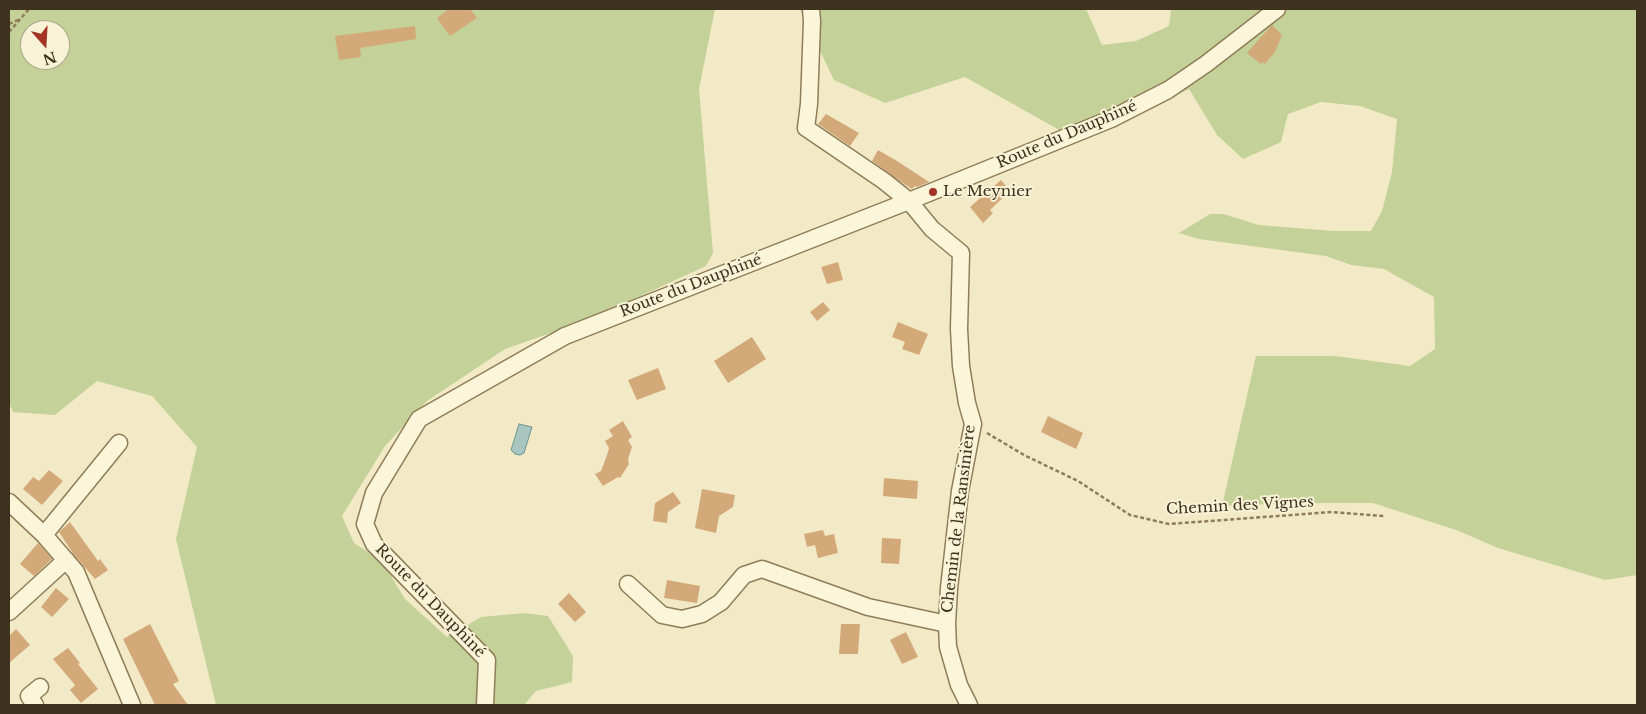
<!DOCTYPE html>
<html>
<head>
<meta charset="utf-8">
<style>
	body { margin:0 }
	#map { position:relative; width:1646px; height:714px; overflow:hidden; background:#f2eac6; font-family:"Libre Baskerville",serif }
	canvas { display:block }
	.frame { position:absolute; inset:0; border:10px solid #3e321e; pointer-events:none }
	.north { position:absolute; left:20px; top:20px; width:50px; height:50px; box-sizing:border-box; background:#f8f3d6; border:1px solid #aea68c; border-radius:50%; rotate:161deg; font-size:14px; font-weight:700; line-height:20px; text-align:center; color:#3e321e }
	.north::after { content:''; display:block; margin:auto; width:18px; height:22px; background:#a33324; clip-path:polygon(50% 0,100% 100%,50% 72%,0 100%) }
</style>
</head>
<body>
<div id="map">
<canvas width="1646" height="714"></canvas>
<div class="frame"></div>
<div class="north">N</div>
</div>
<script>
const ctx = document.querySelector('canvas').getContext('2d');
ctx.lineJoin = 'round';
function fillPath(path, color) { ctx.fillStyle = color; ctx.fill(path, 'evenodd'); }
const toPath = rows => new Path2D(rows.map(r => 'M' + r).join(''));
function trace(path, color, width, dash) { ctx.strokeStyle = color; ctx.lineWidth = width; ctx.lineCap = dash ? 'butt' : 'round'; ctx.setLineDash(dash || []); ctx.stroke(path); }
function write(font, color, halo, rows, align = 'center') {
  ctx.font = font + ' "Libre Baskerville",serif'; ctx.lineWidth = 4; ctx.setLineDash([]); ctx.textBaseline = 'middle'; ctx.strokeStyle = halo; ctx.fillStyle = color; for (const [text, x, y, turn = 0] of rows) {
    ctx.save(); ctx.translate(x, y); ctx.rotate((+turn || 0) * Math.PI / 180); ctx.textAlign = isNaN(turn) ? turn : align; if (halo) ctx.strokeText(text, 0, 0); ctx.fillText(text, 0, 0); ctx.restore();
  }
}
fillPath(toPath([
	[9,9,715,9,699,89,713,253,706,266,588,320,505,349,427,401,385,446,342,516,354,543,382,561,405,599,447,637,481,617,524,613,548,616,573,656,572,682,536,691,524,705,216,705,176,539,197,447,152,396,97,381,55,415,13,412,9,403],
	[30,30,60,30,60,60,30,60],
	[800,9,1086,9,1102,45,1136,41,1169,26,1171,9,1637,9,1637,575,1605,580,1498,548,1459,531,1373,503,1293,503,1222,506,1256,356,1335,356,1410,366,1435,349,1434,297,1384,269,1351,265,1326,256,1199,239,1179,233,1210,214,1223,214,1259,225,1333,231,1371,231,1382,211,1392,172,1397,119,1360,106,1321,102,1288,114,1281,142,1243,159,1217,135,1189,89,1079,141,965,77,885,103,834,80]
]), '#c4d198');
const water = toPath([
	[519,424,532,427,524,453,520,455,515,454,511,450,519,424]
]);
fillPath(water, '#a8c5c0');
trace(water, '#6d9590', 1);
fillPath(toPath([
	[449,9,470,9,477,18,450,36,437,18],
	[1272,25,1282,35,1275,52,1265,64,1263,62,1261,64,1247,53],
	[415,26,416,39,360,48,361,57,339,60,335,36],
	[826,114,859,133,850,146,818,124],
	[878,150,897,161,929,182,917,187,915,186,912,189,901,182,872,161],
	[1001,180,1010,191,990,210,993,213,983,223,970,207],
	[838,262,843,280,827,284,821,267],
	[823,302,830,310,817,321,810,312],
	[898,322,928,334,919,355,902,349,905,342,892,337],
	[752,337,766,359,728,383,714,361],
	[658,368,666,389,637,400,628,380],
	[1048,416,1083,433,1076,449,1041,432],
	[623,421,632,437,628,440,632,447,628,459,629,464,620,478,618,477,603,486,595,474,601,471,607,455,609,448,605,441,613,436,609,430],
	[49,470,63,481,42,505,23,489,33,477,39,481],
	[884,478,918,481,917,499,883,496],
	[702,489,735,495,733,507,719,516,716,533,695,528],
	[673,492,681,503,668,512,667,523,653,521,655,503],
	[70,522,98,561,100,559,108,570,95,579,74,555,59,532],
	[823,530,825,536,834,534,838,553,818,558,815,545,807,547,804,534],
	[882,538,901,539,899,564,881,563],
	[38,543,52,559,34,576,20,564],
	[667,580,700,586,697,603,664,598],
	[56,588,69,599,52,617,41,607],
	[569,593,586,612,575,622,558,604],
	[150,624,179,681,173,684,188,705,155,705,123,639],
	[841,624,860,624,858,654,839,654],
	[16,629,30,645,9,663,9,636],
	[906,632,918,657,902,664,890,640],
	[68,648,80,663,78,664,98,689,81,703,70,690,75,685,53,659]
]), '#d3a979');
const minor = toPath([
	[811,9,812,21,809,104,806,128,884,181,909,201,932,229,961,253,959,329,961,366,967,403,973,424,960,491,949,588,947,624,948,647,959,685,969,705],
	[9,502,44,535,76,572,132,705],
	[44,535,119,443],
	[628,584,662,615,682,619,702,614,721,602,744,575,762,569,868,607,947,624],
	[9,612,66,560],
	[35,705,29,696,40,687],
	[485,705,487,660,374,544,365,524,374,493,419,419,565,336,909,201,1111,119,1168,90,1206,64,1277,9]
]);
trace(minor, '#8f7d59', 19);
trace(toPath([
	[9,24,20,19],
	[9,32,29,9],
	[987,433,1024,455,1078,481,1130,515,1169,524,1332,512,1384,516]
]), '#8f7d59', 2.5, [4, 2.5]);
trace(minor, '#fbf6da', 16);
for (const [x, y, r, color] of [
	[933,192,5,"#a33324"]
]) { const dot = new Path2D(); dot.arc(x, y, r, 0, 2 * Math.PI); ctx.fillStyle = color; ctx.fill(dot); trace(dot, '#f8f3d6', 2); }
write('15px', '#3e321e', '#f8f3d6', [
	["Route du Dauphiné",1067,135,-23],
	["Route du Dauphiné",691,286,-21],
	["Chemin des Vignes",1240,506,-3],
	["Chemin de la Ransinière",959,519,-83],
	["Route du Dauphiné",430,601,46]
]);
write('15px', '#3e321e', '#f8f3d6', [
	["Le Meynier",943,192]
], 'left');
</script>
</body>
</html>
